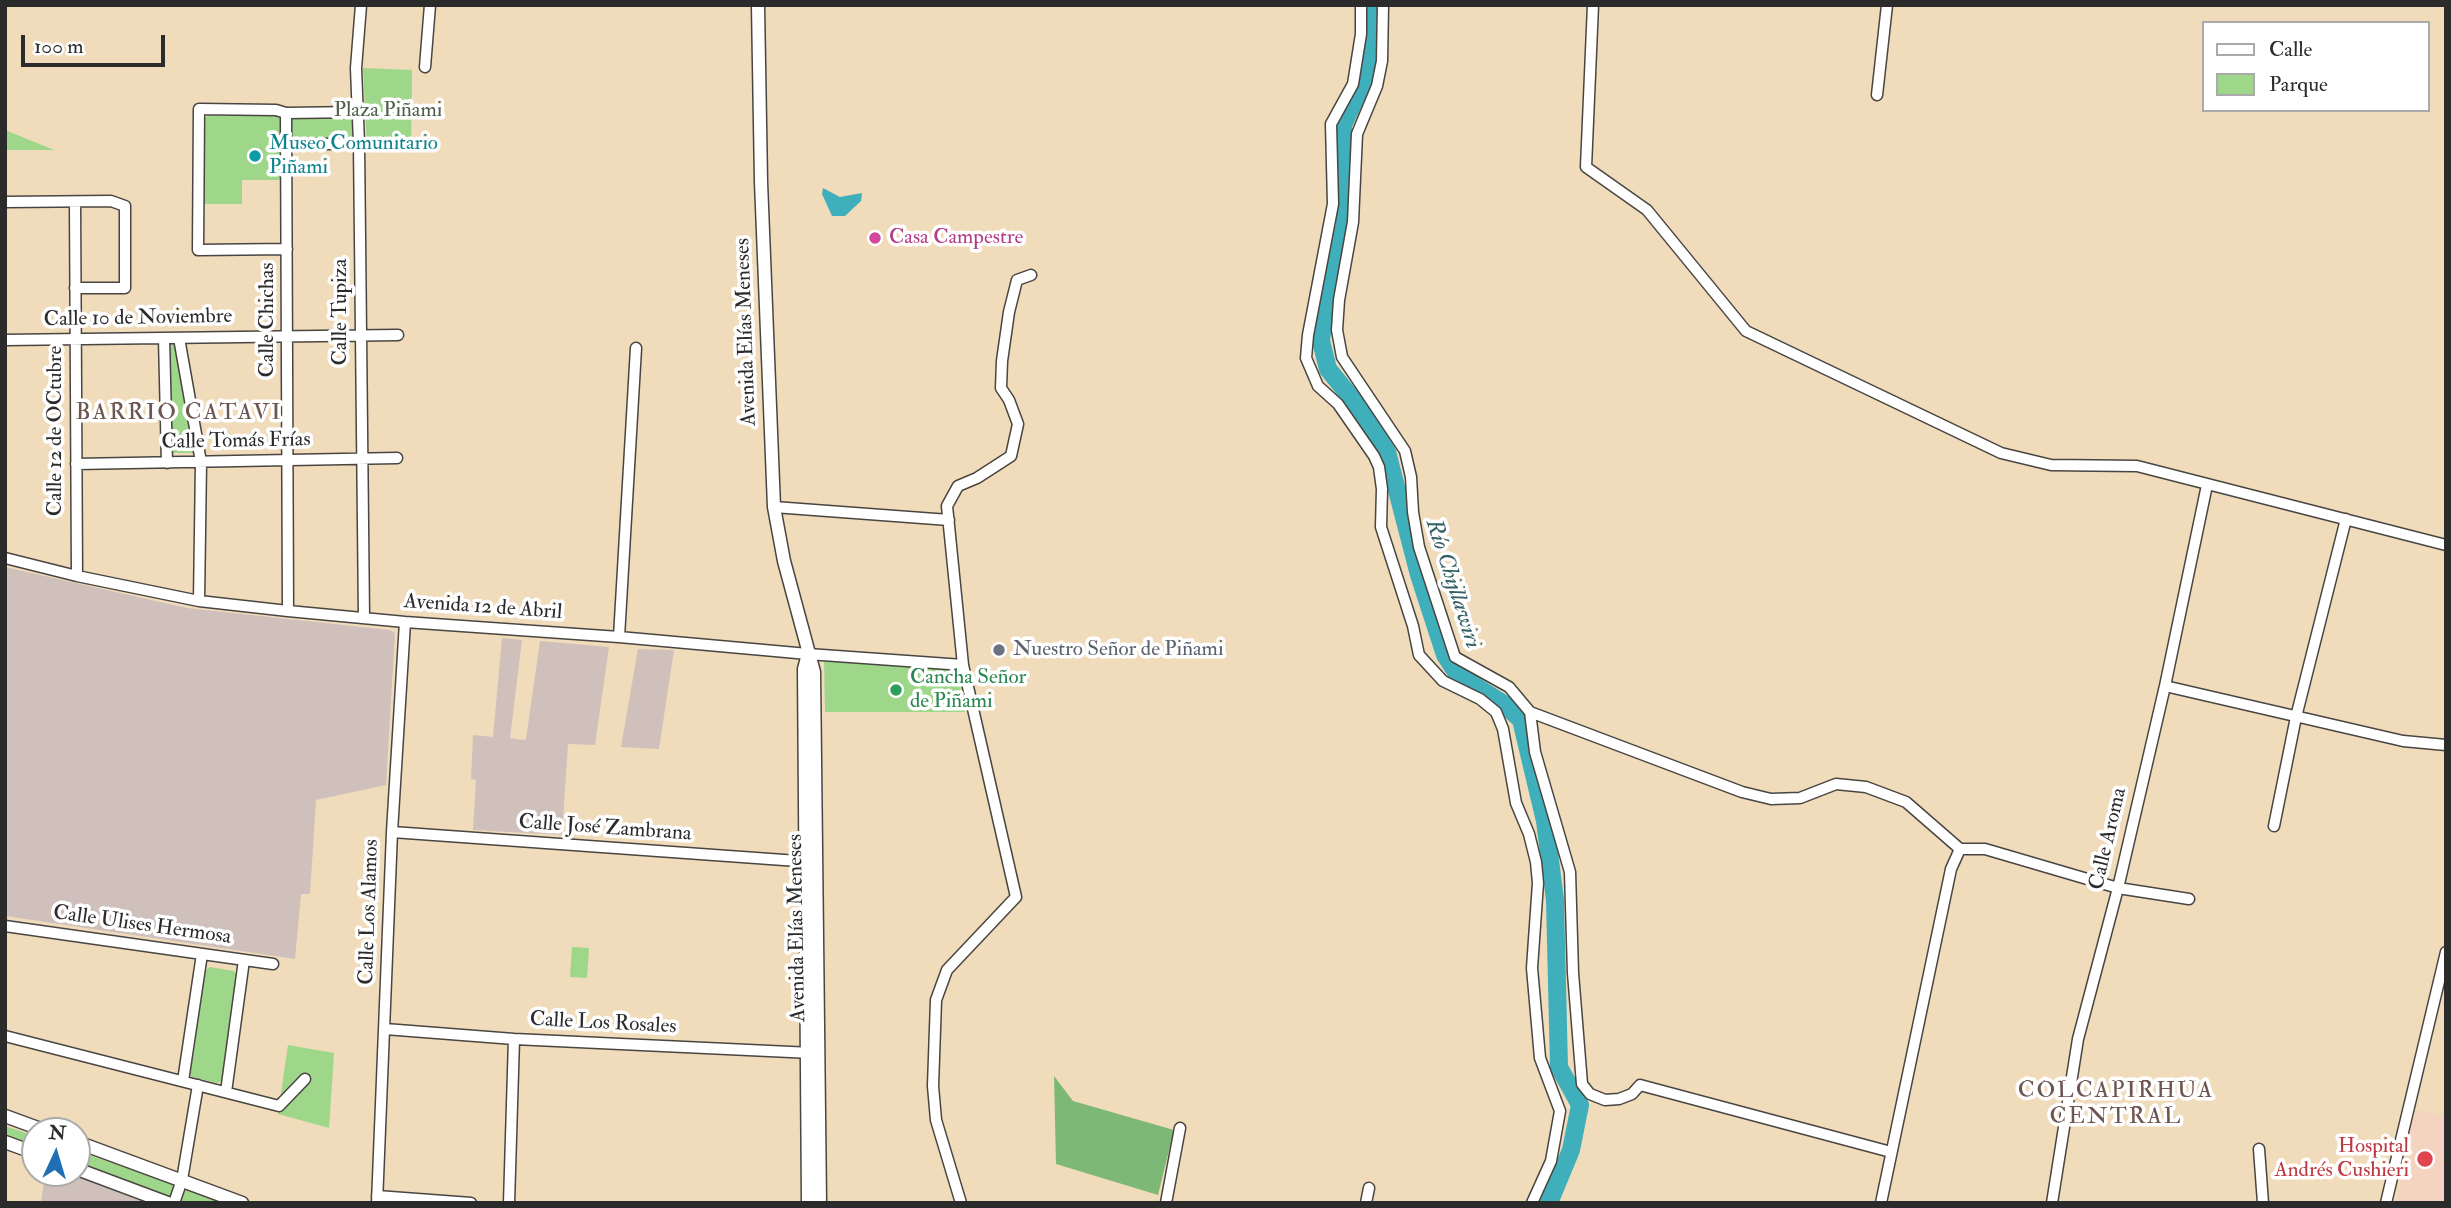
<!DOCTYPE html>
<html>
<head>
<meta charset="utf-8">
<style>
	body { margin:0 }
	#map { position:relative; width:2451px; height:1208px; overflow:hidden; background:#f0dbbb; font-family:"IM FELL Double Pica",serif }
	canvas { display:block }
	.frame { position:absolute; inset:0; border:7px solid #2b2b2b; pointer-events:none }
	.legend { position:absolute; left:2202px; top:21px; width:228px; height:91px; box-sizing:border-box; background:#fff; border:2px solid #aaa; margin:0; padding:9px 12px; list-style:none; font-size:21px; color:#2b2b2b }
	.legend li { display:flex; align-items:center; gap:14px; height:35px }
	.legend b { width:35px; border:2px solid #aaa }
	.north { position:absolute; left:21px; top:1117px; width:70px; height:70px; box-sizing:border-box; background:#fff; border:2px solid #aaa; border-radius:50%; rotate:4deg; font-size:19px; font-weight:700; line-height:28px; text-align:center; color:#2b2b2b }
	.north::after { content:''; display:block; margin:auto; width:24px; height:32px; background:#1f6fb2; clip-path:polygon(50% 0,100% 100%,50% 72%,0 100%) }
	.scale { position:absolute; left:21px; top:35px; width:144px; height:32px; box-sizing:border-box; border:4px solid #2b2b2b; border-top:0; padding-left:9px; font-size:21px; line-height:24px; white-space:nowrap; color:#2b2b2b; -webkit-text-stroke:5px #fff; paint-order:stroke }
</style>
</head>
<body>
<div id="map">
<canvas width="2451" height="1208"></canvas>
<div class="frame"></div>
<ul class="legend">
<li><b style="height:9px;background:#fff"></b>Calle</li>
<li><b style="height:19px;background:#9ed78a"></b>Parque</li>
</ul>
<div class="north">N</div>
<div class="scale">100 m</div>
</div>
<script>
const ctx = document.querySelector('canvas').getContext('2d');
ctx.lineJoin = 'round';
function fillPath(path, color) { ctx.fillStyle = color; ctx.fill(path, 'evenodd'); }
const toPath = rows => new Path2D(rows.map(r => 'M' + r).join(''));
function trace(path, color, width, dash) { ctx.strokeStyle = color; ctx.lineWidth = width; ctx.lineCap = dash ? 'butt' : 'round'; ctx.setLineDash(dash || []); ctx.stroke(path); }
function write(font, color, halo, rows, align = 'center') {
  ctx.font = font + ' "IM FELL Double Pica",serif'; ctx.lineWidth = 7; ctx.setLineDash([]); ctx.textBaseline = 'middle'; ctx.strokeStyle = halo; ctx.fillStyle = color; for (const [text, x, y, turn = 0] of rows) {
    ctx.save(); ctx.translate(x, y); ctx.rotate((+turn || 0) * Math.PI / 180); ctx.textAlign = isNaN(turn) ? turn : align; if (halo) ctx.strokeText(text, 0, 0); ctx.fillText(text, 0, 0); ctx.restore();
  }
}
fillPath(toPath([
	[2415,1111,2446,1115,2446,1203,2396,1203]
]), '#f4d3c1');
fillPath(toPath([
	[5,567,187,608,390,630,395,633,386,785,316,800,310,894,301,894,295,959,5,916],
	[502,638,522,640,510,738,523,740,526,739,540,641,609,647,595,745,568,744,562,835,473,830,476,780,471,779,473,735,493,737],
	[638,649,674,650,659,749,621,747],
	[45,1173,70,1173,146,1203,41,1203]
]), '#d0c0bc');
fillPath(toPath([
	[363,68,412,70,411,149,367,149],
	[208,116,278,116,280,118,280,180,242,180,242,204,204,204,205,118],
	[350,116,354,120,354,138,351,140,295,141,291,136,291,121,294,117],
	[5,130,54,150,5,150],
	[169,343,174,344,193,453,173,453],
	[824,660,957,669,965,712,825,712],
	[572,947,589,948,587,978,570,977],
	[210,967,234,971,237,976,222,1081,217,1083,192,1077,189,1073,206,970],
	[288,1045,334,1053,329,1128,278,1114],
	[5,1126,35,1136,35,1147,5,1136],
	[77,1151,175,1184,170,1197,77,1163],
	[185,1188,224,1203,180,1201]
]), '#9ed78a');
fillPath(toPath([
	[1054,1076,1073,1101,1174,1130,1158,1195,1056,1164]
]), '#7eb876');
fillPath(toPath([
	[823,188,840,197,862,193,861,201,845,216,832,216,822,194]
]), '#40afbc');
trace(toPath([
	[1371,5,1373,24,1370,68,1343,125,1345,225,1328,283,1321,341,1328,369,1354,401,1387,452,1419,575,1445,655,1458,675,1504,704,1521,720,1545,821,1555,900,1559,1067,1580,1105,1571,1150,1549,1203]
]), '#40afbc', 18);
const minor = toPath([
	[361,5,356,68,359,144,364,618],
	[1361,5,1361,34,1353,84,1331,124,1333,204,1308,335,1306,358,1318,386,1338,404,1374,456,1379,467,1382,489,1381,527,1413,626,1419,655,1443,681,1480,699,1496,712,1503,729,1516,803,1529,834,1536,862,1538,883,1532,968,1540,1058,1560,1111,1551,1161,1532,1203],
	[1383,5,1382,61,1377,86,1357,134,1353,222,1339,300,1337,330,1342,357,1405,451,1411,477,1413,512,1419,547,1455,657,1509,687,1530,712,1535,752,1570,872,1573,973,1582,1084,1590,1094,1605,1100,1619,1099,1632,1094,1640,1085,1891,1152],
	[1593,5,1586,167,1647,210,1746,331,2001,453,2051,465,2137,466,2446,545],
	[425,67,430,5],
	[1877,95,1887,5],
	[286,113,288,611],
	[287,144,359,144],
	[5,202,111,201,125,206,125,288,75,288],
	[75,202,77,576],
	[287,249,198,250,199,109,276,110,286,113,359,112],
	[164,338,167,463],
	[179,338,201,462,199,601],
	[5,340,398,335],
	[76,464,397,458],
	[774,507,949,520],
	[5,558,77,576,199,601,288,611,405,622,619,637,808,654,963,665],
	[619,637,636,348],
	[2165,686,2403,741,2446,745],
	[1530,712,1742,792,1771,799,1800,798,1836,784,1866,787,1906,802,1960,849,1985,849,2118,888,2189,899],
	[2274,826,2296,717,2346,519],
	[392,832,812,862],
	[5,926,273,964],
	[385,1029,514,1039,812,1053],
	[5,1036,279,1106,305,1079],
	[183,1081,202,954],
	[226,1092,244,960],
	[2259,1149,2263,1203],
	[377,1196,471,1203],
	[174,1203,182,1180,198,1085],
	[377,1203,392,832,405,622],
	[509,1203,514,1039],
	[961,1203,936,1120,933,1086,936,1000,947,970,1016,897,963,665,947,506,958,486,977,478,1011,456,1018,424,1009,400,1001,388,1002,361,1009,312,1017,280,1031,275],
	[1166,1203,1180,1128],
	[1366,1203,1369,1188],
	[1881,1203,1951,869,1960,849],
	[2052,1203,2078,1039,2118,888,2165,686,2207,485],
	[2386,1203,2446,952]
]);
const major = toPath([
	[758,5,761,182,774,507,784,561,814,672,820,1203],
	[808,654,804,669,808,1203],
	[5,1116,46,1131],
	[5,1142,35,1153],
	[77,1142,242,1203],
	[77,1169,168,1203]
]);
trace(minor, '#494541', 13);
trace(major, '#494541', 15);
trace(minor, '#fff', 10);
trace(major, '#fff', 12);
for (const [x, y, r, color] of [
	[255,156,7,"#0f9aa8"],
	[875,238,7,"#d1479c"],
	[999,650,7,"#6b7280"],
	[896,690,7,"#2e9e5b"],
	[2425,1159,9,"#e0444e"]
]) { const dot = new Path2D(); dot.arc(x, y, r, 0, 2 * Math.PI); ctx.fillStyle = color; ctx.fill(dot); trace(dot, '#fff', 2.5); }
write('21px', '#4e5f48', '#fff', [
	["Plaza Piñami",388,111]
]);
write('21px', '#0d838f', '#fff', [
	["Museo Comunitario",269,144],
	["Piñami",269,168]
], 'left');
write('21px', '#b23c85', '#fff', [
	["Casa Campestre",889,238]
], 'left');
write('21px', '#2b2b2b', '#fff', [
	["Calle Tupiza",341,312,-90],
	["Calle 10 de Noviembre",138,319,-1],
	["Calle Chichas",268,320,-90],
	["Avenida Elías Meneses",747,332,-92],
	["Calle 12 de OCtubre",56,431,-90],
	["Calle Tomás Frías",236,442,-1],
	["Avenida 12 de Abril",483,608,4],
	["Calle José Zambrana",605,829,4],
	["Calle Aroma",2109,839,-77],
	["Calle Los Alamos",370,912,-88],
	["Calle Ulises Hermosa",142,926,8],
	["Avenida Elías Meneses",798,928,-91],
	["Calle Los Rosales",603,1024,3]
]);
write('21px', '#5b616d', '#fff', [
	["Nuestro Señor de Piñami",1013,650]
], 'left');
write('21px', '#27864d', '#fff', [
	["Cancha Señor",910,678],
	["de Piñami",910,702]
], 'left');
write('21px', '#be3a42', '#fff', [
	["Hospital",2409,1147],
	["Andrés Cushieri",2409,1171]
], 'right');
ctx.letterSpacing = '2px';
write('23px', '#6d5552', '#fff', [
	["BARRIO CATAVI",179,414],
	["COLCAPIRHUA",2116,1092],
	["CENTRAL",2116,1118]
]);
ctx.letterSpacing = '0px';
write('italic 23px', '#336065', '#fff', [
	["Río Chijllawiri",1452,584,72]
]);
</script>
</body>
</html>
